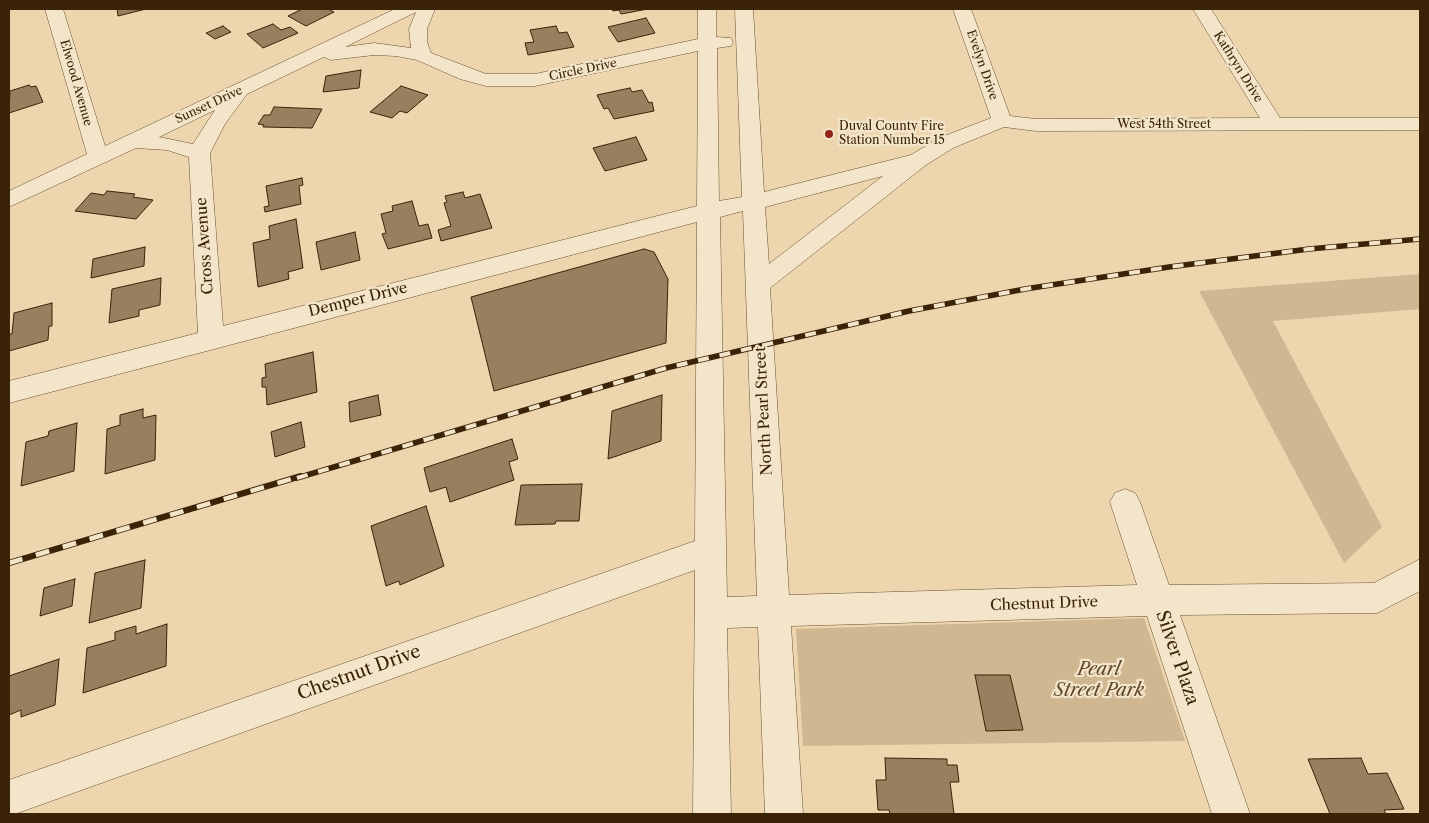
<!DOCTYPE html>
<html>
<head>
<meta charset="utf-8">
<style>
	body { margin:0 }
	#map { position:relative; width:1429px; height:823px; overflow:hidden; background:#edd5ae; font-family:"Libre Caslon Text",serif }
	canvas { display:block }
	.frame { position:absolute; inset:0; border:10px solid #3a2307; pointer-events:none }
</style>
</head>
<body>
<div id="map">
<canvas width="1429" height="823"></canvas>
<div class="frame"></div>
</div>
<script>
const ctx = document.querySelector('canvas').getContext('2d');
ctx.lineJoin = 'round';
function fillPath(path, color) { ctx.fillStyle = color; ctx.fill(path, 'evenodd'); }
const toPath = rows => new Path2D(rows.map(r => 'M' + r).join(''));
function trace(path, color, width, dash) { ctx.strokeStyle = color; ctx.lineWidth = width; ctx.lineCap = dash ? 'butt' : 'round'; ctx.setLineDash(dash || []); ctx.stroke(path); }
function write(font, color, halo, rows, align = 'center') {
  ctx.font = font + ' "Libre Caslon Text",serif'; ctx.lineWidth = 4.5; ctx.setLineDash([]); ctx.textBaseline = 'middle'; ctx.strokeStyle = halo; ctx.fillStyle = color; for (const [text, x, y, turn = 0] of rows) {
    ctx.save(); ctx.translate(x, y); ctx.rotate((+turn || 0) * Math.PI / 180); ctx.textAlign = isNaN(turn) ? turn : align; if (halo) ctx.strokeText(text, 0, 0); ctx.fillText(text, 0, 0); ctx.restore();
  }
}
fillPath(toPath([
	[1420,274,1420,309,1273,321,1382,527,1344,563,1199,291],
	[1144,618,1185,741,803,746,796,629]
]), '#cfb792');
const building = toPath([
	[117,9,146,9,118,16,117,9],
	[302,9,328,9,334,12,306,26,288,16,302,9],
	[612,9,648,9,621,14,619,10,613,11,612,9],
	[646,18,655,33,618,42,608,27,646,18],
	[273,24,281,30,290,27,298,33,263,48,247,34,273,24],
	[223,26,231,32,215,39,206,33,223,26],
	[556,26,559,33,567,32,574,47,528,55,525,43,534,42,530,30,556,26],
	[361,70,359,88,323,92,326,76,361,70],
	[29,85,31,87,36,86,43,102,9,113,10,91,29,85],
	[401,86,428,95,407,113,400,111,392,118,370,112,401,86],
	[630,88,632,92,642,90,649,103,652,102,654,111,614,119,608,108,604,109,597,95,630,88],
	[274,107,322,109,312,128,263,127,264,125,258,124,264,115,270,115,274,107],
	[636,137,647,160,605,171,593,148,636,137],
	[302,178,303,185,299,186,301,204,265,212,264,207,269,206,266,186,302,178],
	[107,191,135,194,133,197,153,200,136,219,75,211,91,193,104,195,107,191],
	[463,192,465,198,480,194,492,228,441,241,438,230,451,226,444,203,447,202,445,196,463,192],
	[412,201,419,226,428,224,432,238,388,249,382,234,386,233,381,214,393,211,392,206,412,201],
	[296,219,303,268,288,272,289,279,258,287,253,243,270,239,269,226,296,219],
	[355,232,360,260,321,270,316,242,355,232],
	[145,247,144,266,91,278,93,259,145,247],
	[644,249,654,252,668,279,666,343,494,391,471,297,644,249],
	[161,278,160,305,139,310,139,316,109,323,112,289,161,278],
	[52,303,52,326,49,326,48,340,9,351,9,334,12,334,14,313,52,303],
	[313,352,317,392,267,405,266,387,262,387,262,378,266,377,265,364,313,352],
	[378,395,381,415,350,422,349,402,378,395],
	[662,395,661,441,608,459,612,411,662,395],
	[143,409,143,418,156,415,155,460,105,474,107,429,120,425,120,415,143,409],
	[301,422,305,447,275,457,271,432,301,422],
	[77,423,74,471,21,486,26,442,48,436,49,431,77,423],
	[512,439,518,459,509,462,514,480,450,502,446,487,430,492,424,468,512,439],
	[582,484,579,521,556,521,555,524,515,525,521,485,582,484],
	[426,506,444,566,400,585,399,581,386,586,371,526,426,506],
	[145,560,141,608,89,623,95,573,145,560],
	[75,579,72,606,40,616,44,588,75,579],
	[167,624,166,666,83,693,87,648,115,640,115,632,136,626,136,634,167,624],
	[59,659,55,705,21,717,21,710,9,715,9,676,59,659],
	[975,675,1010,675,1023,730,986,731,975,675],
	[885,758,947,759,947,765,957,765,959,782,950,782,954,814,890,814,889,810,878,810,876,780,886,780,885,758],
	[1361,758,1368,774,1387,773,1404,809,1384,810,1386,814,1330,814,1308,759,1361,758]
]);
fillPath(building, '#97805e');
trace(building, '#3a2307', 1);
const minor = toPath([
	[45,9,63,9,105,146,395,9,435,9,427,29,427,42,431,53,486,74,535,74,698,39,698,9,716,9,716,37,731,38,733,42,731,46,717,48,719,201,742,197,735,9,753,9,764,192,911,155,939,138,991,118,953,9,971,9,1010,116,1036,119,1260,118,1193,9,1211,9,1280,118,1420,118,1420,130,1036,131,1004,127,953,148,926,165,770,288,789,595,1137,585,1110,502,1115,493,1125,489,1135,493,1140,502,1169,585,1374,583,1420,559,1420,591,1377,613,1180,615,1250,814,1212,814,1147,616,791,626,803,814,765,814,758,627,727,628,731,814,693,814,695,570,15,814,9,814,9,780,695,541,697,222,9,403,9,381,198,333,189,157,167,150,136,148,9,207,9,191,87,154,45,9],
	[416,12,409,29,411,48,374,43,345,47,416,12],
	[698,51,697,206,223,326,210,153,225,124,247,94,324,57,331,60,374,55,396,56,417,60,460,79,486,86,535,86,698,51],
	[215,110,193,144,159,137,215,110],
	[883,176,769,264,765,207,883,176],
	[743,211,757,596,727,597,720,217,743,211]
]);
trace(minor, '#675031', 1);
fillPath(minor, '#f3e4ca');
const railFar1 = toPath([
	[297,478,666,368,909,311,1025,289,1169,267,1309,249,1420,239]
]);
const rail = toPath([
	[9,563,301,476]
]);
trace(railFar1, '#3a2307', 5.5);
trace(rail, '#3a2307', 6);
trace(railFar1, '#f3e4ca', 4, [11]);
trace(rail, '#f3e4ca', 4.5, [14]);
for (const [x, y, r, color] of [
	[829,134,5,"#8f2418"]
]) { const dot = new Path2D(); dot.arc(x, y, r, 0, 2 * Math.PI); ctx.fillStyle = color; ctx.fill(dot); trace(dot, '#f3e4ca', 2); }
write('12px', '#3a2307', '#f3e4ca', [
	["Evelyn Drive",982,65,71],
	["Kathryn Drive",1238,67,58],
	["Circle Drive",583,70,-12],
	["Elwood Avenue",76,83,74],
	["Sunset Drive",209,105,-25],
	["West 54th Street",1164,125]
]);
write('12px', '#3a2307', '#f3e4ca', [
	["Duval County Fire",839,127],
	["Station Number 15",839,141]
], 'left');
write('15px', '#3a2307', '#f3e4ca', [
	["Cross Avenue",205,246,-94],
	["Demper Drive",358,300,-14],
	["North Pearl Street",764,411,-93],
	["Chestnut Drive",1044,604,-2]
]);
write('18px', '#3a2307', '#f3e4ca', [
	["Silver Plaza",1177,658,71],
	["Chestnut Drive",359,673,-20]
]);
write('italic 18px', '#5f482a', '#f3e4ca', [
	["Pearl",1099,670],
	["Street Park",1099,691]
]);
</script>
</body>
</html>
